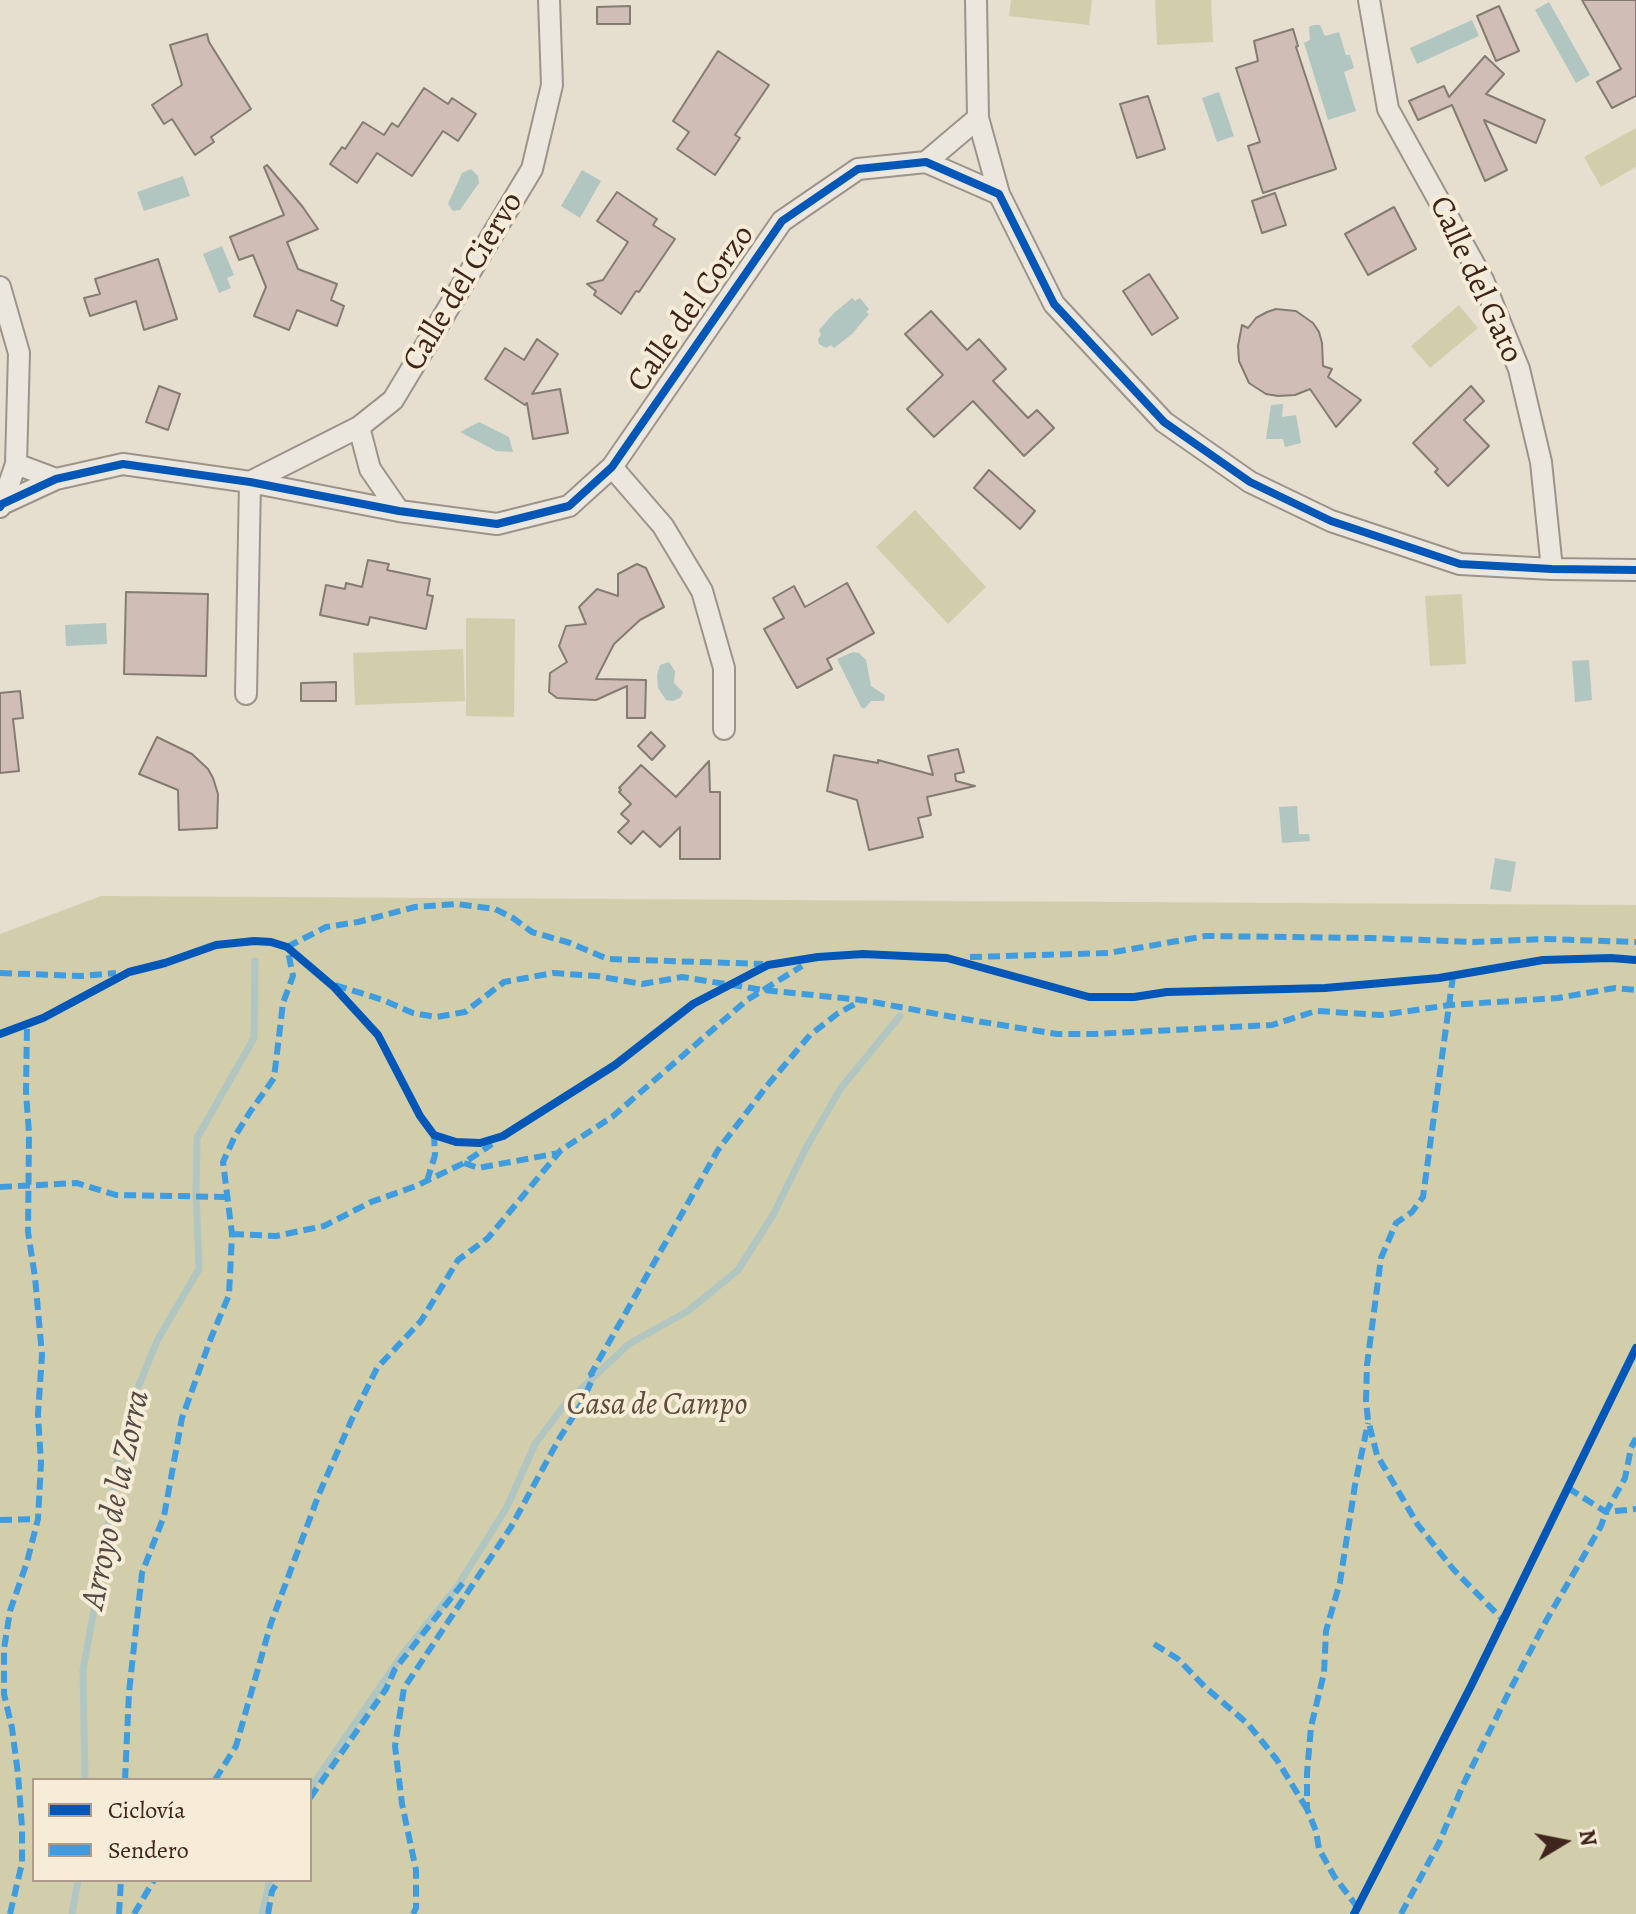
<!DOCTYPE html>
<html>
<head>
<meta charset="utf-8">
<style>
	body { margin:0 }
	#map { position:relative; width:1636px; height:1914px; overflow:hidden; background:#e6dece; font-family:Alegreya,serif }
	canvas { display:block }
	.legend { position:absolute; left:32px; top:1778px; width:280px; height:104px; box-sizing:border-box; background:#f6ecd8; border:2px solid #ad9c8d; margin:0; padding:10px 14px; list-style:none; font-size:24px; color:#3f251c }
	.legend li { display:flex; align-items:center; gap:16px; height:40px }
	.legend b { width:40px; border:2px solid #ad9c8d }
	.north { position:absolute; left:1524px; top:1802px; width:80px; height:80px; -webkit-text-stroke:6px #f6ecd8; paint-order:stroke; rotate:80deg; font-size:22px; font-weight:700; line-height:32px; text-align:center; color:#3f251c }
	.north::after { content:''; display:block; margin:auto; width:28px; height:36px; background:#3f251c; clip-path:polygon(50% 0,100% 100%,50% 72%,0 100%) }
</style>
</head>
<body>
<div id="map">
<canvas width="1636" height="1914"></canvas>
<ul class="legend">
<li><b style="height:10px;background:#0057b8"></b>Ciclovía</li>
<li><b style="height:10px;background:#3f9cdf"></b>Sendero</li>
</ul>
<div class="north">N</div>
</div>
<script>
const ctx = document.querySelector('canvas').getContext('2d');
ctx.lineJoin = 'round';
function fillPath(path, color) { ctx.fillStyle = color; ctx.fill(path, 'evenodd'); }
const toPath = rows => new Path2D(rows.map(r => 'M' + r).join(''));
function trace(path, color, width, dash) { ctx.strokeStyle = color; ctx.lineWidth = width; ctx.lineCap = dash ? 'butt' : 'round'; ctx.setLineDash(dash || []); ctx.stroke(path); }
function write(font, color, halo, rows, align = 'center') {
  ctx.font = font + ' Alegreya,serif'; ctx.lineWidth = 8; ctx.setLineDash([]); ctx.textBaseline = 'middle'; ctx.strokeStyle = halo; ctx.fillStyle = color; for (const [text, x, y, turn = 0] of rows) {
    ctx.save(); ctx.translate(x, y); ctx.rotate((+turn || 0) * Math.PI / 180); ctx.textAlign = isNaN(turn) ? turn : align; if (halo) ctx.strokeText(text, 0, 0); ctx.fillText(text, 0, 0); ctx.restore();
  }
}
fillPath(toPath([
	[1011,0,1092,0,1089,25,1009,16],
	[1155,0,1211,0,1213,42,1157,45],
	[1636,128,1636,167,1601,187,1584,157],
	[1459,305,1478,328,1430,368,1411,346],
	[915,510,986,587,948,624,876,547],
	[1462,594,1466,664,1430,666,1425,596],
	[466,618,515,619,514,717,466,716],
	[463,649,465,701,355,705,353,653],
	[101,896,1636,905,1636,1914,0,1914,0,934],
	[34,1780,310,1780,310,1880,34,1880]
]), '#d2ceab');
fillPath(toPath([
	[1549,2,1590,75,1576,83,1535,10],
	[1472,20,1479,36,1417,64,1410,48],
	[1314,25,1320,25,1325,36,1339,32,1346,55,1350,55,1354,68,1344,72,1356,111,1328,120,1304,43,1310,40,1309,27],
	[1219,92,1234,136,1217,142,1202,98],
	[471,169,478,176,479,183,460,210,453,211,448,204,462,173],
	[582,170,601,181,580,218,561,206],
	[183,176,190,196,144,211,137,192],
	[222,246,234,275,227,278,231,288,219,293,203,254],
	[852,298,855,301,860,298,869,309,866,312,869,314,852,334,834,348,831,345,826,348,819,344,818,339,821,335,819,330,833,314],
	[1283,404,1282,417,1296,415,1301,443,1285,447,1283,439,1266,439,1271,405],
	[479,422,509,437,513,452,496,451,460,432],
	[106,623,107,644,66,646,65,625],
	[853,652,859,653,866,660,871,686,885,695,884,701,871,701,864,709,861,707,837,659],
	[1589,660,1592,700,1575,702,1572,661],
	[669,662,675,671,674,683,683,692,680,698,673,701,666,700,658,688,657,675,660,665],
	[1297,806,1299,834,1309,834,1310,841,1282,843,1279,807],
	[1495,858,1516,862,1511,892,1490,889]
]), '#b2c6c1');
trace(toPath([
	[85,1780,83,1670,102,1566,118,1459,132,1402,157,1341,199,1269,196,1195,197,1138,254,1038,255,961],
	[310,1789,402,1655,457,1587,507,1507,535,1444,566,1403,629,1344,688,1311,738,1270,773,1215,806,1148,841,1088,900,1016],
	[72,1914,78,1880],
	[262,1914,270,1880]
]), '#b2c6c1', 7);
const building = toPath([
	[1582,0,1636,0,1636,96,1612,108,1597,82,1621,69,1582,0],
	[630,6,630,24,597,24,597,7,630,6],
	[1499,6,1519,51,1496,61,1477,16,1499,6],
	[1293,29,1298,46,1296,47,1336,169,1263,193,1248,146,1260,142,1236,68,1258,61,1254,41,1293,29],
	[207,34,209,42,251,109,211,137,214,142,195,155,172,119,164,124,152,105,182,85,170,45,207,34],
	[718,51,769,85,735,135,740,138,715,175,677,149,689,132,673,121,718,51],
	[1485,56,1504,74,1486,94,1545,120,1536,143,1484,120,1507,170,1485,181,1452,105,1418,120,1409,101,1444,86,1449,97,1485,56],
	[424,88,448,104,452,98,476,114,458,141,443,131,412,176,377,153,357,183,330,164,342,147,345,149,363,122,384,135,392,123,398,127,424,88],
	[1148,96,1165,149,1137,158,1120,104,1148,96],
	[267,165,302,206,318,229,287,242,298,269,337,284,331,300,344,306,337,326,297,310,289,330,254,316,266,287,253,255,239,260,230,237,284,215,264,167,267,165],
	[617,192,657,219,653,225,675,239,639,292,636,291,621,314,594,295,596,291,587,284,603,280,628,242,597,221,617,192],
	[1275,193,1286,225,1262,233,1252,201,1275,193],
	[1394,207,1416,249,1368,275,1345,234,1394,207],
	[158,259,177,319,144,330,136,301,90,316,84,298,100,294,95,279,158,259],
	[1149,274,1178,318,1152,335,1123,291,1149,274],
	[1276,309,1296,311,1313,323,1319,332,1322,343,1323,366,1332,369,1328,377,1361,400,1336,427,1310,389,1295,395,1278,396,1266,394,1249,383,1239,361,1238,346,1242,325,1248,328,1256,318,1267,312,1276,309],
	[931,311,967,350,979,339,1006,369,993,381,1028,418,1037,410,1054,428,1024,456,973,401,934,437,907,409,943,375,905,334,931,311],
	[537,339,558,354,532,394,560,389,568,433,533,439,527,403,525,405,485,379,505,348,524,360,537,339],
	[159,386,180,394,168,430,146,422,159,386],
	[1471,386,1484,401,1464,420,1489,446,1448,486,1435,472,1438,469,1413,443,1471,386],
	[989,470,1035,511,1020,529,974,488,989,470],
	[368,560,389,564,387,570,430,579,427,595,433,596,426,629,370,617,368,625,320,615,326,585,345,589,346,583,362,587,368,560],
	[637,564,646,568,664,607,640,620,614,644,596,679,646,680,645,718,627,718,627,686,596,700,557,698,549,692,550,673,567,662,559,646,566,626,586,624,579,607,597,589,618,596,618,574,637,564],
	[847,583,874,633,827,659,832,669,797,688,764,629,784,618,773,598,794,586,805,607,847,583],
	[126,592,208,594,206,676,124,674,126,592],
	[336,682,336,701,301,701,301,683,336,682],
	[20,691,23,718,13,719,19,771,0,773,0,693,20,691],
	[651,732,665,746,652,760,638,746,651,732],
	[157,737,192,754,208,769,213,778,218,794,217,828,179,830,178,790,139,774,157,737],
	[958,749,964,772,955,774,956,781,975,786,927,797,931,815,918,818,923,837,869,850,857,800,827,791,834,755,878,763,878,760,933,775,928,756,958,749],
	[709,761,710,792,720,792,720,859,680,859,680,827,660,847,643,831,631,844,618,832,629,821,621,814,631,804,619,792,621,790,619,788,641,765,676,797,709,761]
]);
fillPath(building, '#d0bdb5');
trace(building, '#847c72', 2);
const street = toPath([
	[976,0,978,118,999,194],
	[1369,0,1388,109,1483,280,1519,369,1541,462,1552,569],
	[926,162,978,118],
	[0,287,19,353,16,464,2,504],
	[359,427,370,469,399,511],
	[16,464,56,479],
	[612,467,663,526,702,591,724,668,724,729],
	[0,507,2,504,56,479,123,464,250,482,399,511,497,524,569,506,612,467,782,221,858,169,926,162,999,194,1054,304,1164,422,1250,482,1331,521,1460,564,1552,569,1636,570],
	[246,694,250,482,359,427,393,400,532,169,552,85,549,0]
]);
trace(street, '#9c948a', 24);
trace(street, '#ebe7df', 20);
trace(toPath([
	[287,947,326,927,358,922,415,907,457,904,495,909,513,918,532,932,570,943,608,959,763,964],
	[970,957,1109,953,1206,936,1371,938,1474,942,1545,939,1636,942],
	[0,973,81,976,116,973],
	[1453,976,1423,1197,1412,1212,1396,1223,1381,1258,1367,1365,1366,1401,1368,1420,1377,1455,1418,1525,1454,1570,1503,1620],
	[335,985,383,1000,413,1013,436,1017,465,1012,504,982,553,973,597,976,642,984,682,977,763,990,862,1000,964,1019,1057,1034,1094,1034,1272,1025,1316,1011,1381,1015,1450,1005,1558,998,1615,988,1636,990],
	[464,1163,478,1168,559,1153],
	[427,1181,435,1155,434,1135],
	[0,1187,77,1183,116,1195,227,1197],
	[232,1234,276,1236,324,1226,371,1202,416,1186,464,1163,492,1144],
	[1568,1488,1606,1512,1636,1509],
	[0,1520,38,1519],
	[1154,1644,1178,1659,1205,1687,1248,1724,1277,1760,1307,1809],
	[125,1780,129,1692,142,1573,164,1516,182,1418,211,1338,229,1295,232,1234,223,1162,235,1136,250,1112,274,1078,283,1003,293,976,287,947],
	[215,1780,236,1746,271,1623,319,1494,351,1421,377,1368,421,1321,458,1260,488,1238,561,1150,612,1117,747,1000,802,966],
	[310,1798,386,1689,395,1669,463,1583],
	[1358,1908,1334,1876,1319,1849,1316,1831,1307,1809,1307,1773,1311,1727,1324,1673,1326,1631,1340,1582,1355,1485,1368,1423],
	[10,1914,22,1863,22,1827,18,1774,12,1728,4,1694,4,1649,10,1611,27,1562,38,1519,41,1463,38,1414,42,1355,35,1277,28,1232,29,1133,26,1093,27,1024],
	[119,1914,121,1880],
	[134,1914,154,1880],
	[268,1914,272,1891,279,1880],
	[413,1914,416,1908,416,1870,402,1804,395,1746,404,1688,511,1527,559,1439,581,1404,593,1378,591,1374,718,1150,766,1087,810,1035,837,1014,862,1000],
	[1401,1914,1439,1843,1463,1785,1510,1690,1546,1621,1601,1526,1606,1512,1625,1478,1631,1448,1636,1438]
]), '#3f9cdf', 6, [12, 6]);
trace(toPath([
	[0,507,2,504,56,479,123,464,250,482,399,511,497,524,569,506,612,467,782,221,858,169,926,162,999,194,1054,304,1164,422,1250,482,1331,521,1460,564,1552,569,1636,570],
	[0,1034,43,1018,129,972,165,963,216,945,254,941,271,942,287,947,334,987,378,1035,420,1116,434,1135,456,1142,480,1143,503,1136,615,1065,693,1004,768,965,818,957,863,954,947,958,1089,997,1134,997,1167,992,1325,988,1439,978,1543,960,1611,958,1636,960],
	[1354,1914,1471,1686,1636,1348]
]), '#0057b8', 8);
write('32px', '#3f251c', '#f6ecd8', [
	["Calle del Gato",1475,280,65],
	["Calle del Ciervo",464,282,-59],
	["Calle del Corzo",692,309,-55]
]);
write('italic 32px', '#604c38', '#f6ecd8', [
	["Casa de Campo",657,1406]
]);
write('italic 34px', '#564b44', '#f6ecd8', [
	["Arroyo de la Zorra",117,1500,-78]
]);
</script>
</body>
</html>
